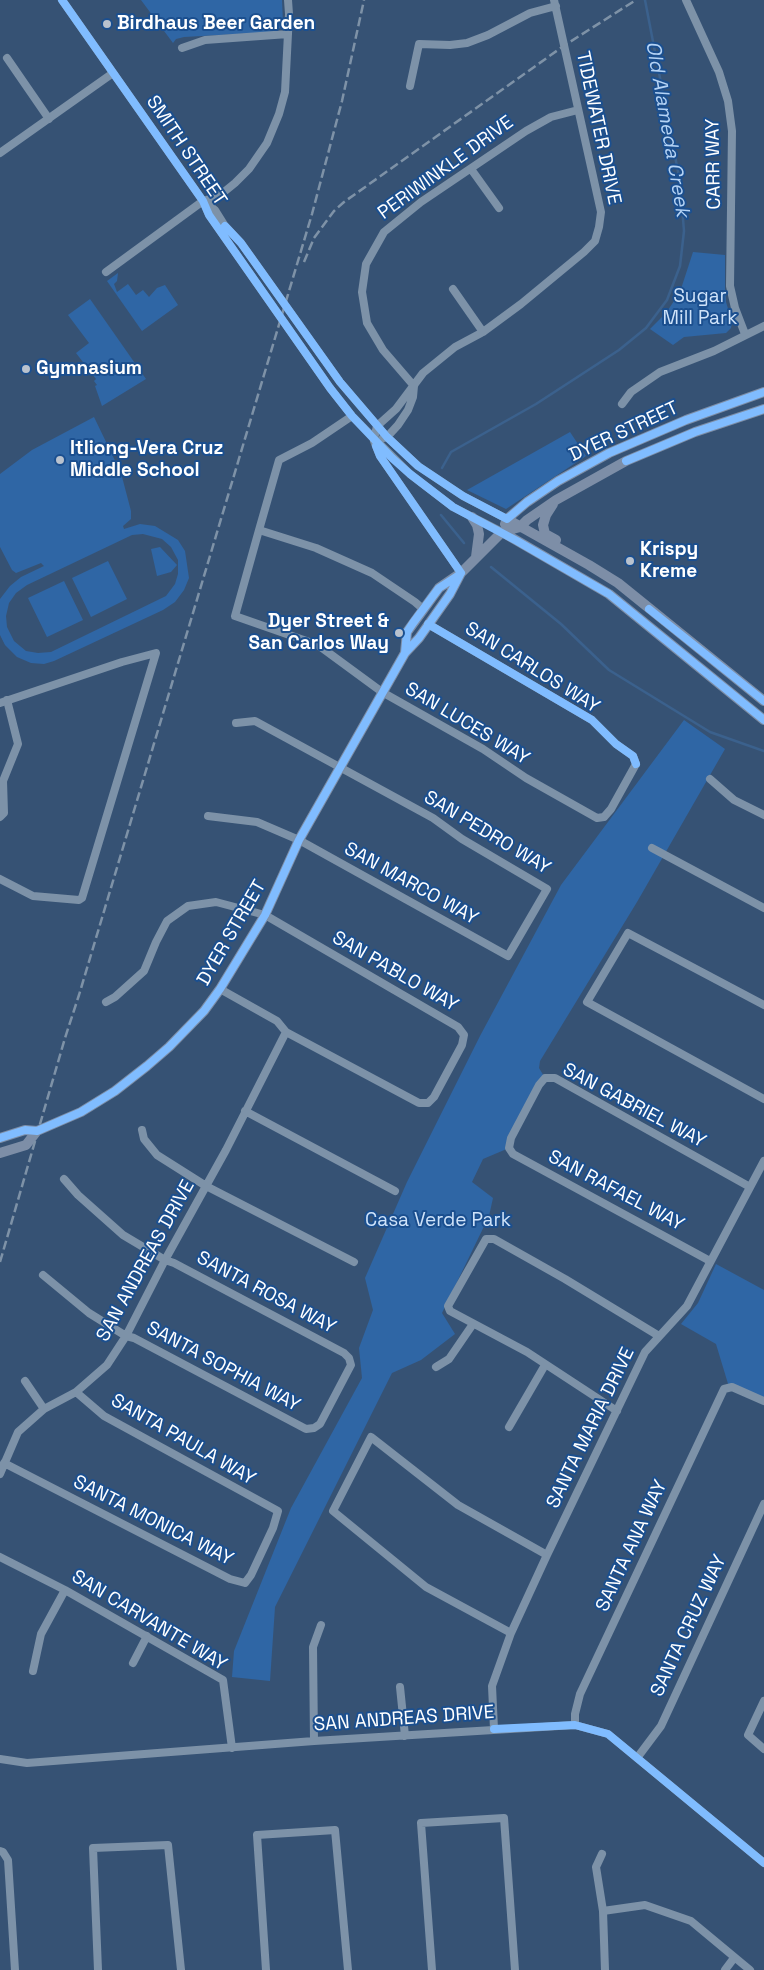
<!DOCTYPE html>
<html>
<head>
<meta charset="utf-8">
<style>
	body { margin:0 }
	canvas { display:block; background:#365274 }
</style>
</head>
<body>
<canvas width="764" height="1970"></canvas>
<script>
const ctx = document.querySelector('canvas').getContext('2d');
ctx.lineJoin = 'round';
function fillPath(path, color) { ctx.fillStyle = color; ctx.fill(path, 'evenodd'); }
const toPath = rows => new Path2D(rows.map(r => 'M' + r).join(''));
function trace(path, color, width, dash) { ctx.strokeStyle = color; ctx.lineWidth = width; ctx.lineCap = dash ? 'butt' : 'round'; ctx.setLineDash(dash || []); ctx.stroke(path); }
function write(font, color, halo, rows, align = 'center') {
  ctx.font = font + ' "Space Grotesk",sans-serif'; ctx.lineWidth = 4; ctx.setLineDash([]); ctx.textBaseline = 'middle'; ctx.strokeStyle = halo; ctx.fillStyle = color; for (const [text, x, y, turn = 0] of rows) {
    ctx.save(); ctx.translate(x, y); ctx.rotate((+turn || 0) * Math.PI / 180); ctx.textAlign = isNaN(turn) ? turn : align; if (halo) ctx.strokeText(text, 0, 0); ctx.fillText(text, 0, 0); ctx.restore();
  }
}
fillPath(toPath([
	[141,0,282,0,283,23,279,29,273,32,184,37,176,39,173,43],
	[693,252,725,255,725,288,726,302,732,322,731,328,726,333,684,337,673,345,650,329,666,313,680,292],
	[118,273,117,281,114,284,117,292,128,284,136,295,143,290,149,297,157,288,165,285,178,305,142,331,107,281],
	[90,299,146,379,102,406,95,386,97,385,94,381,96,379,76,353,89,343,68,315],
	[94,417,121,473,131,511,131,519,123,526,124,529,140,524,155,526,178,540,185,551,189,578,184,590,175,602,163,610,54,661,44,664,31,663,17,657,5,645,0,635,0,599,10,586,21,577,44,566,41,563,16,573,12,570,0,547,0,474,32,450],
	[143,534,162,539,171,547,178,560,178,574,175,584,166,596,51,652,38,653,26,651,14,641,7,627,6,616,9,603,16,593,27,585,132,535],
	[570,432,586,456,506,509,467,490],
	[160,547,177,565,171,572,157,576,151,549],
	[108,561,127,599,91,617,72,578],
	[64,581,83,620,47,637,28,598],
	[684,720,725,749,637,902,540,1061,539,1068,545,1078,509,1148,483,1159,472,1182,493,1198,489,1216,442,1313,455,1334,421,1360,392,1373,275,1607,270,1681,232,1677,234,1651,291,1508,362,1378,359,1348,373,1310,365,1278,407,1182,480,1036,561,885],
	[716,1264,764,1290,764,1401,729,1387,716,1344,681,1324,698,1303]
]), '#2f66a5');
trace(toPath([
	[442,468,451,452,536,404,619,350,646,328,667,300,680,266,684,231,680,182,645,0],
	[441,515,464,543],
	[491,567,561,624,609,670,710,732,764,751]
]), '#3b618d', 2.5);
trace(toPath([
	[62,0,203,201,209,215,330,388,352,416,410,474,453,507,502,532],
	[686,0,719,72,728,101,732,131,730,286,735,308,745,334],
	[182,48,205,40,288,34],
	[7,58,49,119],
	[410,86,419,44,450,45,467,43,488,35,530,13,556,6],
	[0,153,113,73],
	[471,169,499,208],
	[205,202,215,210,225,226,241,243,340,382,387,437,418,466,463,496,507,519],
	[106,272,203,201,219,196,235,183,249,169,267,143,279,114,285,92,289,14,288,0],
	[453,289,483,332],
	[414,386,383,350,367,323,362,292,366,264,384,232,421,202,526,131,551,117,578,110],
	[622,404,631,392,660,372,714,351,764,326],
	[383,438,387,437,398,425,408,410,413,397,414,386],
	[374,439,377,426,396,409,423,373,455,347,483,332,521,304,584,252,595,241,599,227,601,212,554,0],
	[374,441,380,456,461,573],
	[259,530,279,460,312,443,352,416],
	[423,609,415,602,372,573,316,548,259,530,235,616,318,645,382,692,483,749,526,778,597,818,604,817,611,809,636,764,633,756,616,744,592,720,428,624],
	[0,703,122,662,156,653,82,898,79,900,33,896,0,879],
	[710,779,734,800,764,815],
	[208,816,257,822,299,840,508,956,547,889,462,839,433,818,255,721,236,723],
	[0,817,4,813,3,781,18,744,7,700],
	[652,848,764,908],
	[106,1002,115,997,144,971,156,942,167,921,188,906,216,902,265,915,458,1027,464,1035,462,1045,434,1097,428,1103,419,1103,286,1032,277,1021,220,989],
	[764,1005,628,933,587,1002,764,1099],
	[245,1111,395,1191],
	[142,1130,144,1139,157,1155,206,1186,354,1262],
	[710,1261,513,1154,509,1148,511,1138,539,1085,545,1078,555,1078,750,1187],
	[43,1275,89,1313,126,1336,134,1338,306,1429,314,1428,320,1424,351,1365,349,1358,344,1353,174,1263,165,1260,123,1235,78,1195,64,1179],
	[436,1367,449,1359,473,1324],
	[25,1381,44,1409],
	[617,1411,527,1352,450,1311,448,1306,486,1239,494,1239,565,1279,659,1336],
	[509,1427,545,1365],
	[4,1463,230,1579,245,1583,251,1575,273,1528,278,1511,104,1416,76,1392],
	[0,1474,18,1432,44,1409,76,1392,107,1365,126,1336,165,1260,226,1150,286,1032],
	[0,1557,65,1590,223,1680,232,1748],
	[511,1633,426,1587,333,1511,371,1437,458,1505,547,1555],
	[133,1663,147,1636],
	[33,1671,41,1634,65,1590],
	[400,1687,405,1736],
	[764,1701,748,1735,764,1749],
	[575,1725,575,1714,580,1694,724,1389,732,1387,764,1401],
	[494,1729,492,1686,511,1633,547,1555,645,1352,687,1306,764,1161],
	[314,1741,313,1647,321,1625],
	[637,1758,661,1726,764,1504],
	[0,1759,27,1763,314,1741,575,1725,608,1734,764,1863],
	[0,1851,3,1852,8,1860,15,1970],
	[602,1854,596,1867,603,1911,605,1970],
	[603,1911,645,1905,691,1921,750,1970],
	[98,1970,93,1848,168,1845,181,1970],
	[266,1970,257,1835,335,1830,348,1970],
	[432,1970,421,1823,504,1818,515,1970],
	[725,1970,734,1958]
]), '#7d92a8', 8);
trace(toPath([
	[553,504,546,515,543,525,545,534,556,540],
	[472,517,477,525,479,534,476,557],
	[507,519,589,565,618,583,764,701],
	[505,524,507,519,527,502,558,481,609,453,686,420,764,392],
	[502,532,609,594,764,720],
	[405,653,407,632,439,588,461,573,502,532,520,527,527,520,556,500,626,461,695,432,764,409],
	[0,1138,25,1130,37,1131,81,1112,115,1091,147,1066,169,1047,204,1011,220,989,265,915,299,840,405,653,419,638,450,594,461,573],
	[0,1153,26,1145,37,1131]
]), '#7d8ea7', 10);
trace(toPath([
	[304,262,314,238,334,211,344,202,565,45,636,0],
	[0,1262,65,1038,79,995,312,214,342,101,364,0]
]), '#7e92a7', 2.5, [9, 4]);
trace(toPath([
	[62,0,203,201,209,215,330,388,352,416,392,458,410,474,453,507,517,541,609,594,764,720],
	[225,226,241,243,340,382,387,437,418,466,463,496,507,519,527,502,558,481,609,453,686,420,764,392],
	[376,446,380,456,461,573],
	[626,461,695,432,764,409],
	[649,609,764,701],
	[428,624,592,720,616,744,633,756,636,764],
	[405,653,407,632,413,623,439,588,459,575],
	[0,1138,25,1130,37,1131,81,1112,115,1091,147,1066,169,1047,204,1011,220,989,265,915,299,840,405,653,419,638,450,594,461,573],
	[494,1729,575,1725,608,1734,764,1863]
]), '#80bcff', 8);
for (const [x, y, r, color] of [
	[107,24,5,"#b9c2ce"],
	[26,369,5,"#b9c2ce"],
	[60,460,5,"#b9c2ce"],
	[630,561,5,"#b9c2ce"],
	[399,633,5,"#b9c2ce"]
]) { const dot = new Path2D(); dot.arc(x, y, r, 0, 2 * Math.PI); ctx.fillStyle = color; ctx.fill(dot); trace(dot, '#1b4f8f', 2); }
write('bold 19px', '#fff', '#1b4f8f', [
	["Birdhaus Beer Garden",117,24],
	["Gymnasium",36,369],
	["Itliong-Vera Cruz",70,449],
	["Middle School",70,471],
	["Krispy",640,550],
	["Kreme",640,572],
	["Dyer Street &",389,622,"right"],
	["San Carlos Way",389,644,"right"]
], 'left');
write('19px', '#fff', '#1b4f8f', [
	["TIDEWATER DRIVE",598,128,78],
	["SMITH STREET",186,151,56],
	["CARR WAY",714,164,-91],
	["PERIWINKLE DRIVE",446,168,-36],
	["DYER STREET",624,432,-25],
	["SAN CARLOS WAY",532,668,32],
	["SAN LUCES WAY",467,724,31],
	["SAN PEDRO WAY",487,833,31],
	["SAN MARCO WAY",411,884,29],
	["DYER STREET",232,933,-60],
	["SAN PABLO WAY",395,972,30],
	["SAN GABRIEL WAY",634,1106,28],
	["SAN RAFAEL WAY",616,1191,28],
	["SAN ANDREAS DRIVE",146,1261,-61],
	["SANTA ROSA WAY",266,1293,28],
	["SANTA SOPHIA WAY",223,1367,28],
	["SANTA MARIA DRIVE",591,1428,-64],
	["SANTA PAULA WAY",183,1440,30],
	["SANTA MONICA WAY",153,1521,27],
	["SANTA ANA WAY",632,1546,-65],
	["SAN CARVANTE WAY",149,1621,31],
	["SANTA CRUZ WAY",689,1626,-65],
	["SAN ANDREAS DRIVE",404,1719,-4]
]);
write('19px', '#cfe3fa', '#1b4f8f', [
	["Sugar",700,297],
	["Mill Park",700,319],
	["Casa Verde Park",438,1221]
]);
write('italic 20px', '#b5d3f5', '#1b4f8f', [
	["Old Alameda Creek",667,129,80]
]);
</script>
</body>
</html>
